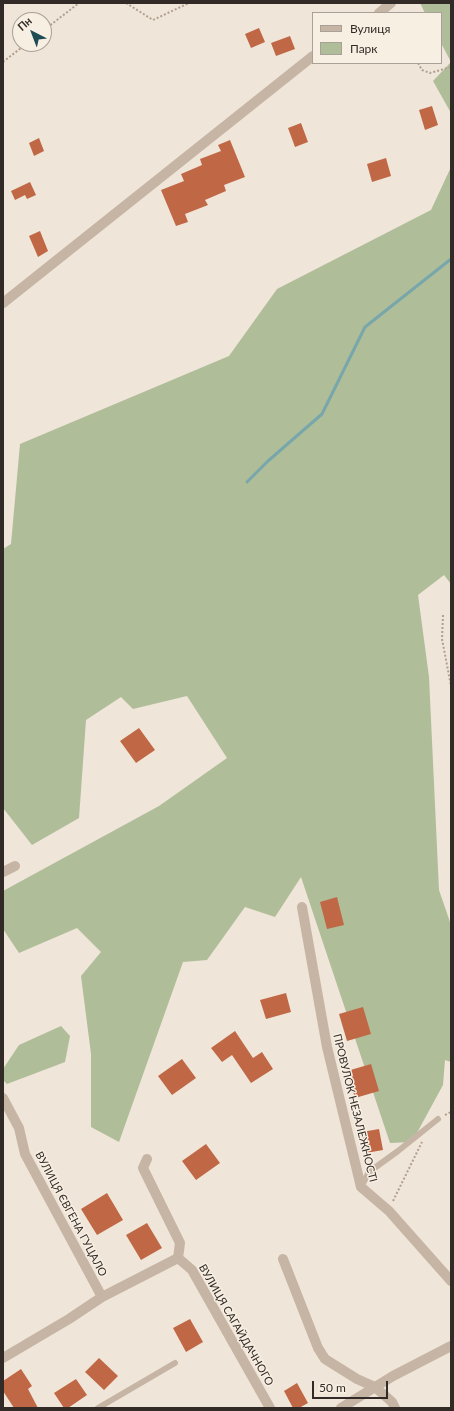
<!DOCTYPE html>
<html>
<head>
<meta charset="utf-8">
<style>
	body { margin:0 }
	#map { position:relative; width:454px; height:1411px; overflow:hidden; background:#efe5d8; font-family:Lato,sans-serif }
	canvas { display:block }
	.frame { position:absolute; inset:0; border:4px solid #322a26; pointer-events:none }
	.legend { position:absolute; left:312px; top:12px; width:130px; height:52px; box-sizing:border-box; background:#f8efe3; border:1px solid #a9a097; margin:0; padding:5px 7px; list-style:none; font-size:12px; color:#322a26 }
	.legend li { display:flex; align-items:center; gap:8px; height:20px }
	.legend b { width:20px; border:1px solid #a9a097 }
	.north { position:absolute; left:12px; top:12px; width:40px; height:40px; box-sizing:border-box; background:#f8efe3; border:1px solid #a9a097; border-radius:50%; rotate:318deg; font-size:11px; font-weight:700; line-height:16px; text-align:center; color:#322a26 }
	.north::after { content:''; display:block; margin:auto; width:14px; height:18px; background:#1d4c52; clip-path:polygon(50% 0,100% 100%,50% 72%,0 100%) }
	.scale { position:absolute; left:312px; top:1381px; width:76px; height:18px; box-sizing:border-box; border:2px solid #322a26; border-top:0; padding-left:5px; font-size:12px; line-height:14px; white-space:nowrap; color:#322a26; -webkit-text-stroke:3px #f8efe3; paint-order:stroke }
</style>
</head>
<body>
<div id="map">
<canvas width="454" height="1411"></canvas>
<div class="frame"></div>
<ul class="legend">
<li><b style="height:5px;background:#c6b5a5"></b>Вулиця</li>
<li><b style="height:11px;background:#b0bd99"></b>Парк</li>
</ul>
<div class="north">Пн</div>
<div class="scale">50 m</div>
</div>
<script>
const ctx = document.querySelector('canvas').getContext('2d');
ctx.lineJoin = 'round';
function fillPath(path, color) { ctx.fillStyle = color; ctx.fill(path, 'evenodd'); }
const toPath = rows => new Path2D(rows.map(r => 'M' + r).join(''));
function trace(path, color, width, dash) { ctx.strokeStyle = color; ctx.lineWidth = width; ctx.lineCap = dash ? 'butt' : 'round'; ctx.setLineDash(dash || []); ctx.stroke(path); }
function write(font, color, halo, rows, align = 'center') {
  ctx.font = font + ' Lato,sans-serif'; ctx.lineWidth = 3; ctx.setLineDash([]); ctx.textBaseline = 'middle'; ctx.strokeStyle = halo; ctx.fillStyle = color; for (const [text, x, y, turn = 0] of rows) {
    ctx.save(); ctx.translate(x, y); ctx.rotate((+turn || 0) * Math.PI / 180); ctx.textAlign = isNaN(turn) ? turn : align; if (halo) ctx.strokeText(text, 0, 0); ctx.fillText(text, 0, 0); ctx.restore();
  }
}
fillPath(toPath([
	[420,3,451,3,451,113,433,81,451,62,441,43,441,13,425,13],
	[451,167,451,584,444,575,418,595,429,677,439,890,451,925,451,1062,445,1060,443,1085,412,1142,390,1143,301,877,275,917,245,907,207,960,183,962,119,1142,91,1127,91,1054,81,976,101,952,77,928,19,953,3,929,3,891,159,806,227,758,187,696,133,709,121,697,86,720,79,818,32,845,3,808,3,549,11,544,20,444,229,356,277,289,431,210],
	[61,1026,70,1036,65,1062,7,1084,3,1080,3,1069,19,1045]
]), '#b0bd99');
trace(toPath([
	[247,482,268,461,322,414,365,327,451,259]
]), '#78a7ab', 3);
fillPath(toPath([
	[259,28,265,42,251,48,245,34],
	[290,36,295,49,276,56,271,43],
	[432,106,438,125,425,130,419,110],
	[301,123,308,142,295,147,288,128],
	[39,138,44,151,34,156,29,143],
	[230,140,245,177,224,185,226,191,205,200,208,205,185,214,188,222,176,226,161,190,184,181,181,174,202,165,200,159,221,151,218,145],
	[386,158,391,176,372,182,367,164],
	[30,182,36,195,27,199,25,195,15,200,11,191],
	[40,231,48,251,38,257,29,236],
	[139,728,155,750,136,763,120,741],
	[337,897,344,925,327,929,320,902],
	[286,993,291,1012,266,1019,260,1000],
	[363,1007,371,1034,347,1041,339,1014],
	[235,1031,253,1058,262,1052,273,1069,251,1083,232,1055,222,1062,211,1048],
	[182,1059,196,1078,172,1095,158,1076],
	[371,1064,379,1091,355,1098,347,1071],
	[379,1129,383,1150,366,1153,362,1132],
	[206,1144,220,1163,196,1180,182,1161],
	[107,1193,123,1220,97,1235,81,1209],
	[147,1223,162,1248,141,1260,126,1235],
	[190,1319,203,1342,186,1352,173,1328],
	[99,1358,118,1376,104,1390,85,1372],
	[21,1369,32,1386,28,1389,38,1408,14,1408,3,1391,3,1381],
	[76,1379,87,1395,68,1408,64,1408,54,1393],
	[297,1383,308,1403,299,1408,293,1408,284,1391]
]), '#c06845');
trace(toPath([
	[126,3,153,20,189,3],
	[44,30,79,3],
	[3,62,26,44],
	[418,63,422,70,430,73,451,67],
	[443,615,442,639,451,686],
	[445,1115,451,1112],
	[393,1201,422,1142]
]), '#b29f8f', 2, [2, 2]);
trace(toPath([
	[361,1187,369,1172,398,1151,438,1119],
	[98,1408,175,1363]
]), '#c6b5a5', 6);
trace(toPath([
	[379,13,391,3],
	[3,303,313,56],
	[3,872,15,866],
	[302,907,327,1047,361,1187,389,1211,451,1281],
	[3,1098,19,1128,25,1154,102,1297],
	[147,1159,143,1168,180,1243,178,1258],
	[178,1258,192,1270,270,1408],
	[283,1259,318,1348,325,1359,357,1379,375,1387,392,1402,395,1408],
	[3,1358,69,1319,102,1297,178,1258],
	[341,1408,393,1376,451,1346]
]), '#c6b5a5', 10);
write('11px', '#322a26', '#f8efe3', [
	["ПРОВУЛОК НЕЗАЛЕЖНОСТІ",355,1108,76],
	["ВУЛИЦЯ ЄВГЕНА ГУЦАЛО",71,1214,62],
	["ВУЛИЦЯ САГАЙДАЧНОГО",236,1325,60]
]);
</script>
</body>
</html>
